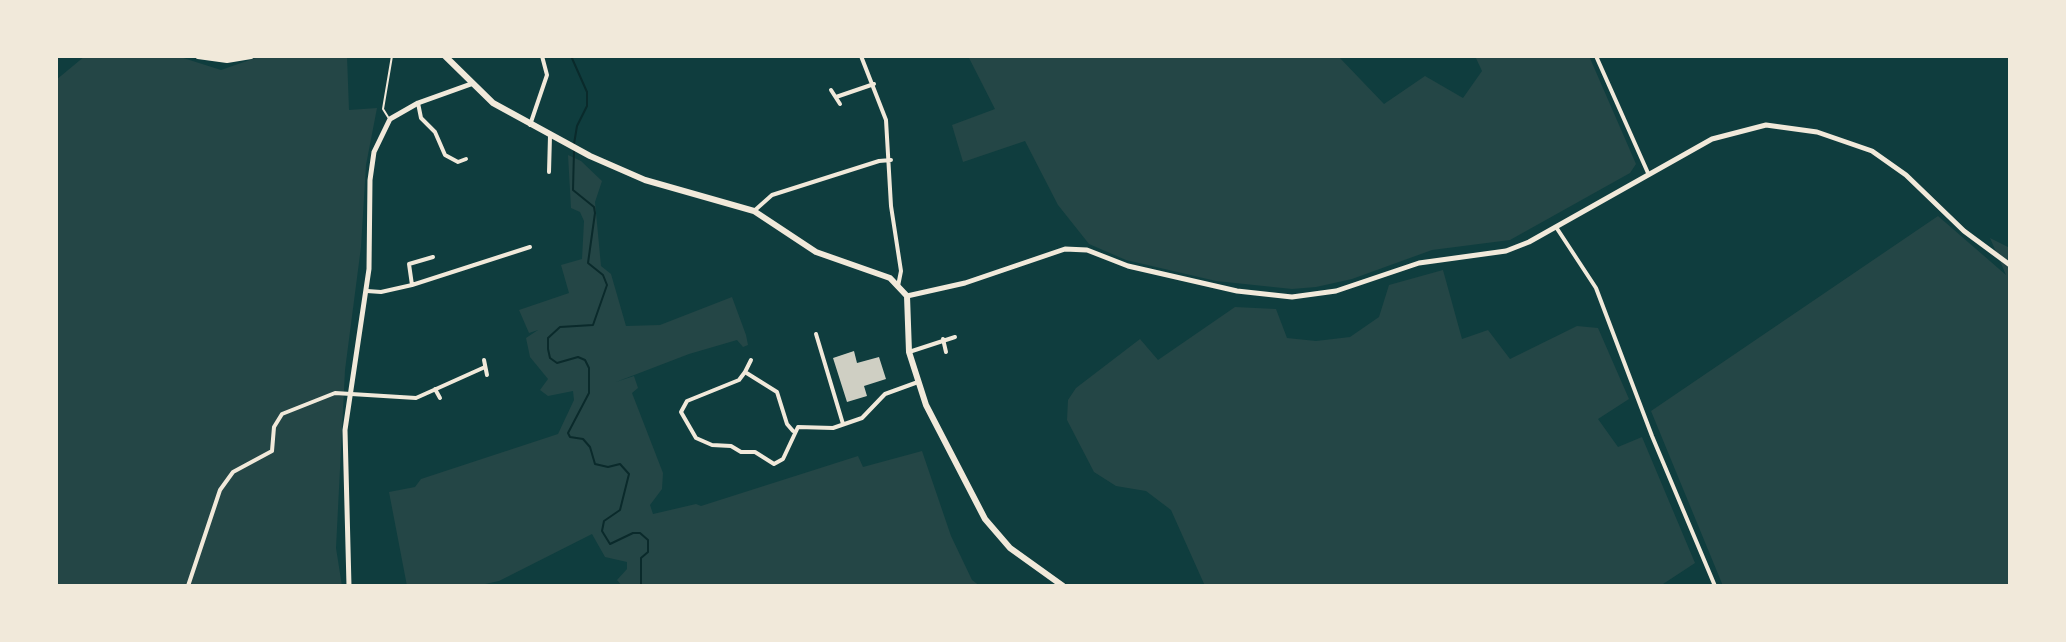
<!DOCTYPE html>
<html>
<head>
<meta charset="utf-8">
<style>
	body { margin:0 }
	#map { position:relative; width:2066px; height:642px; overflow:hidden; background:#0f3d3e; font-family:"Playfair Display",serif }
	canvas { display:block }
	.frame { position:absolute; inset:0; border:58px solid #f1e9da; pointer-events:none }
</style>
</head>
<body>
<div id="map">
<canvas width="2066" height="642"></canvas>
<div class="frame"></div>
</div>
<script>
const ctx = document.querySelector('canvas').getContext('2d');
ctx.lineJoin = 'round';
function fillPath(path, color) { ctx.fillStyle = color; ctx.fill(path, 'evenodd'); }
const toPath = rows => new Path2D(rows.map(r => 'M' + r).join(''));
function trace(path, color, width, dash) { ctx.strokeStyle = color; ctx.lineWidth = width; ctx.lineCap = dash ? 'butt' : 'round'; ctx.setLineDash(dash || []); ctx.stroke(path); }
fillPath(toPath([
	[85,56,177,56,221,70,261,56,347,56,349,110,377,108,366,165,361,247,345,370,336,548,342,586,56,586,56,80],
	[968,56,1338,56,1384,104,1425,76,1463,98,1482,71,1475,56,1589,56,1636,164,1630,173,1510,240,1432,250,1352,279,1316,287,1292,289,1216,281,1126,260,1089,244,1058,205,1025,141,963,162,952,125,995,109],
	[568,155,581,161,602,181,595,202,601,266,611,274,626,326,660,325,732,297,746,335,748,345,743,347,737,340,689,354,616,382,634,376,638,388,632,393,663,473,662,489,650,505,653,514,696,504,701,506,858,456,863,467,922,451,951,536,972,580,980,586,622,586,617,580,627,569,627,562,605,557,592,534,499,581,476,586,407,586,389,492,415,487,421,479,558,434,574,400,573,391,548,396,540,390,548,379,530,357,526,338,538,330,529,333,519,310,569,293,561,265,582,259,584,221,580,212,571,208],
	[1938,216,2006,275,1990,238,2010,248,2010,586,1723,586,1651,411],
	[1443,270,1462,339,1488,330,1510,359,1577,326,1598,328,1629,399,1598,419,1618,447,1642,437,1695,563,1660,586,1205,586,1171,510,1146,491,1116,486,1094,472,1067,420,1068,400,1076,388,1140,339,1158,360,1235,307,1276,309,1287,338,1316,341,1350,337,1379,317,1389,285]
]), '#244646');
trace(toPath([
	[571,56,587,92,587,106,577,126,574,144],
	[574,150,573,190,594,207,595,213,588,263,603,275,607,285,593,325,560,327,548,338,548,349,550,358,557,363,578,357,585,360,589,368,589,393,568,433,570,437,583,439,590,447,595,464,608,467,620,464,629,474,620,510,604,521,602,531,610,544,633,533,640,533,648,540,648,552,641,558,641,586]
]), '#0a2a2b', 2);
fillPath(toPath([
	[854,351,857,363,879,357,886,379,864,386,867,396,847,402,833,358]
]), '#cfcfc3');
trace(toPath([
	[388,117,383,109,392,56]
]), '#f1e9da', 2);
trace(toPath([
	[861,56,886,120,891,206,901,271,898,286],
	[1596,56,1648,173],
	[831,90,840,104],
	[836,97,874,84],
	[418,103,421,118,435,132,445,155,458,162,466,159],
	[530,125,547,75,542,56],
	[549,172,550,136],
	[754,211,772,195,879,161,891,160],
	[1556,227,1596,288,1652,436,1715,586],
	[412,285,530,247],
	[367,291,381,292,412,285,409,264,433,257],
	[816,334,843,424],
	[943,339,946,352],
	[909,352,955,337],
	[484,360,487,375],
	[751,360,745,372,777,392,787,424,793,431],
	[745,372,739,380,687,401,681,412,696,438,712,445,731,446,741,452,755,452,774,464,783,459,798,427,833,428,862,418,885,394,918,382],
	[435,389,440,398],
	[188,586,220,490,233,472,272,451,274,427,282,414,335,393,416,398,485,367]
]), '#f1e9da', 4);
trace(toPath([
	[907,296,965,283,1065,249,1087,250,1128,266,1237,291,1292,297,1336,291,1419,263,1506,251,1529,242,1712,139,1766,125,1817,132,1872,151,1906,175,1964,231,2010,265],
	[349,586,345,430,369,269,370,180,374,152,390,119,418,103,471,84]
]), '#f1e9da', 5);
trace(toPath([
	[198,56,227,60,251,56],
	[445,56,493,103,590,156,645,180,754,211,816,252,890,278,907,296,909,352,926,405,985,519,1010,548,1063,586]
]), '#f1e9da', 6);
</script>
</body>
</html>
